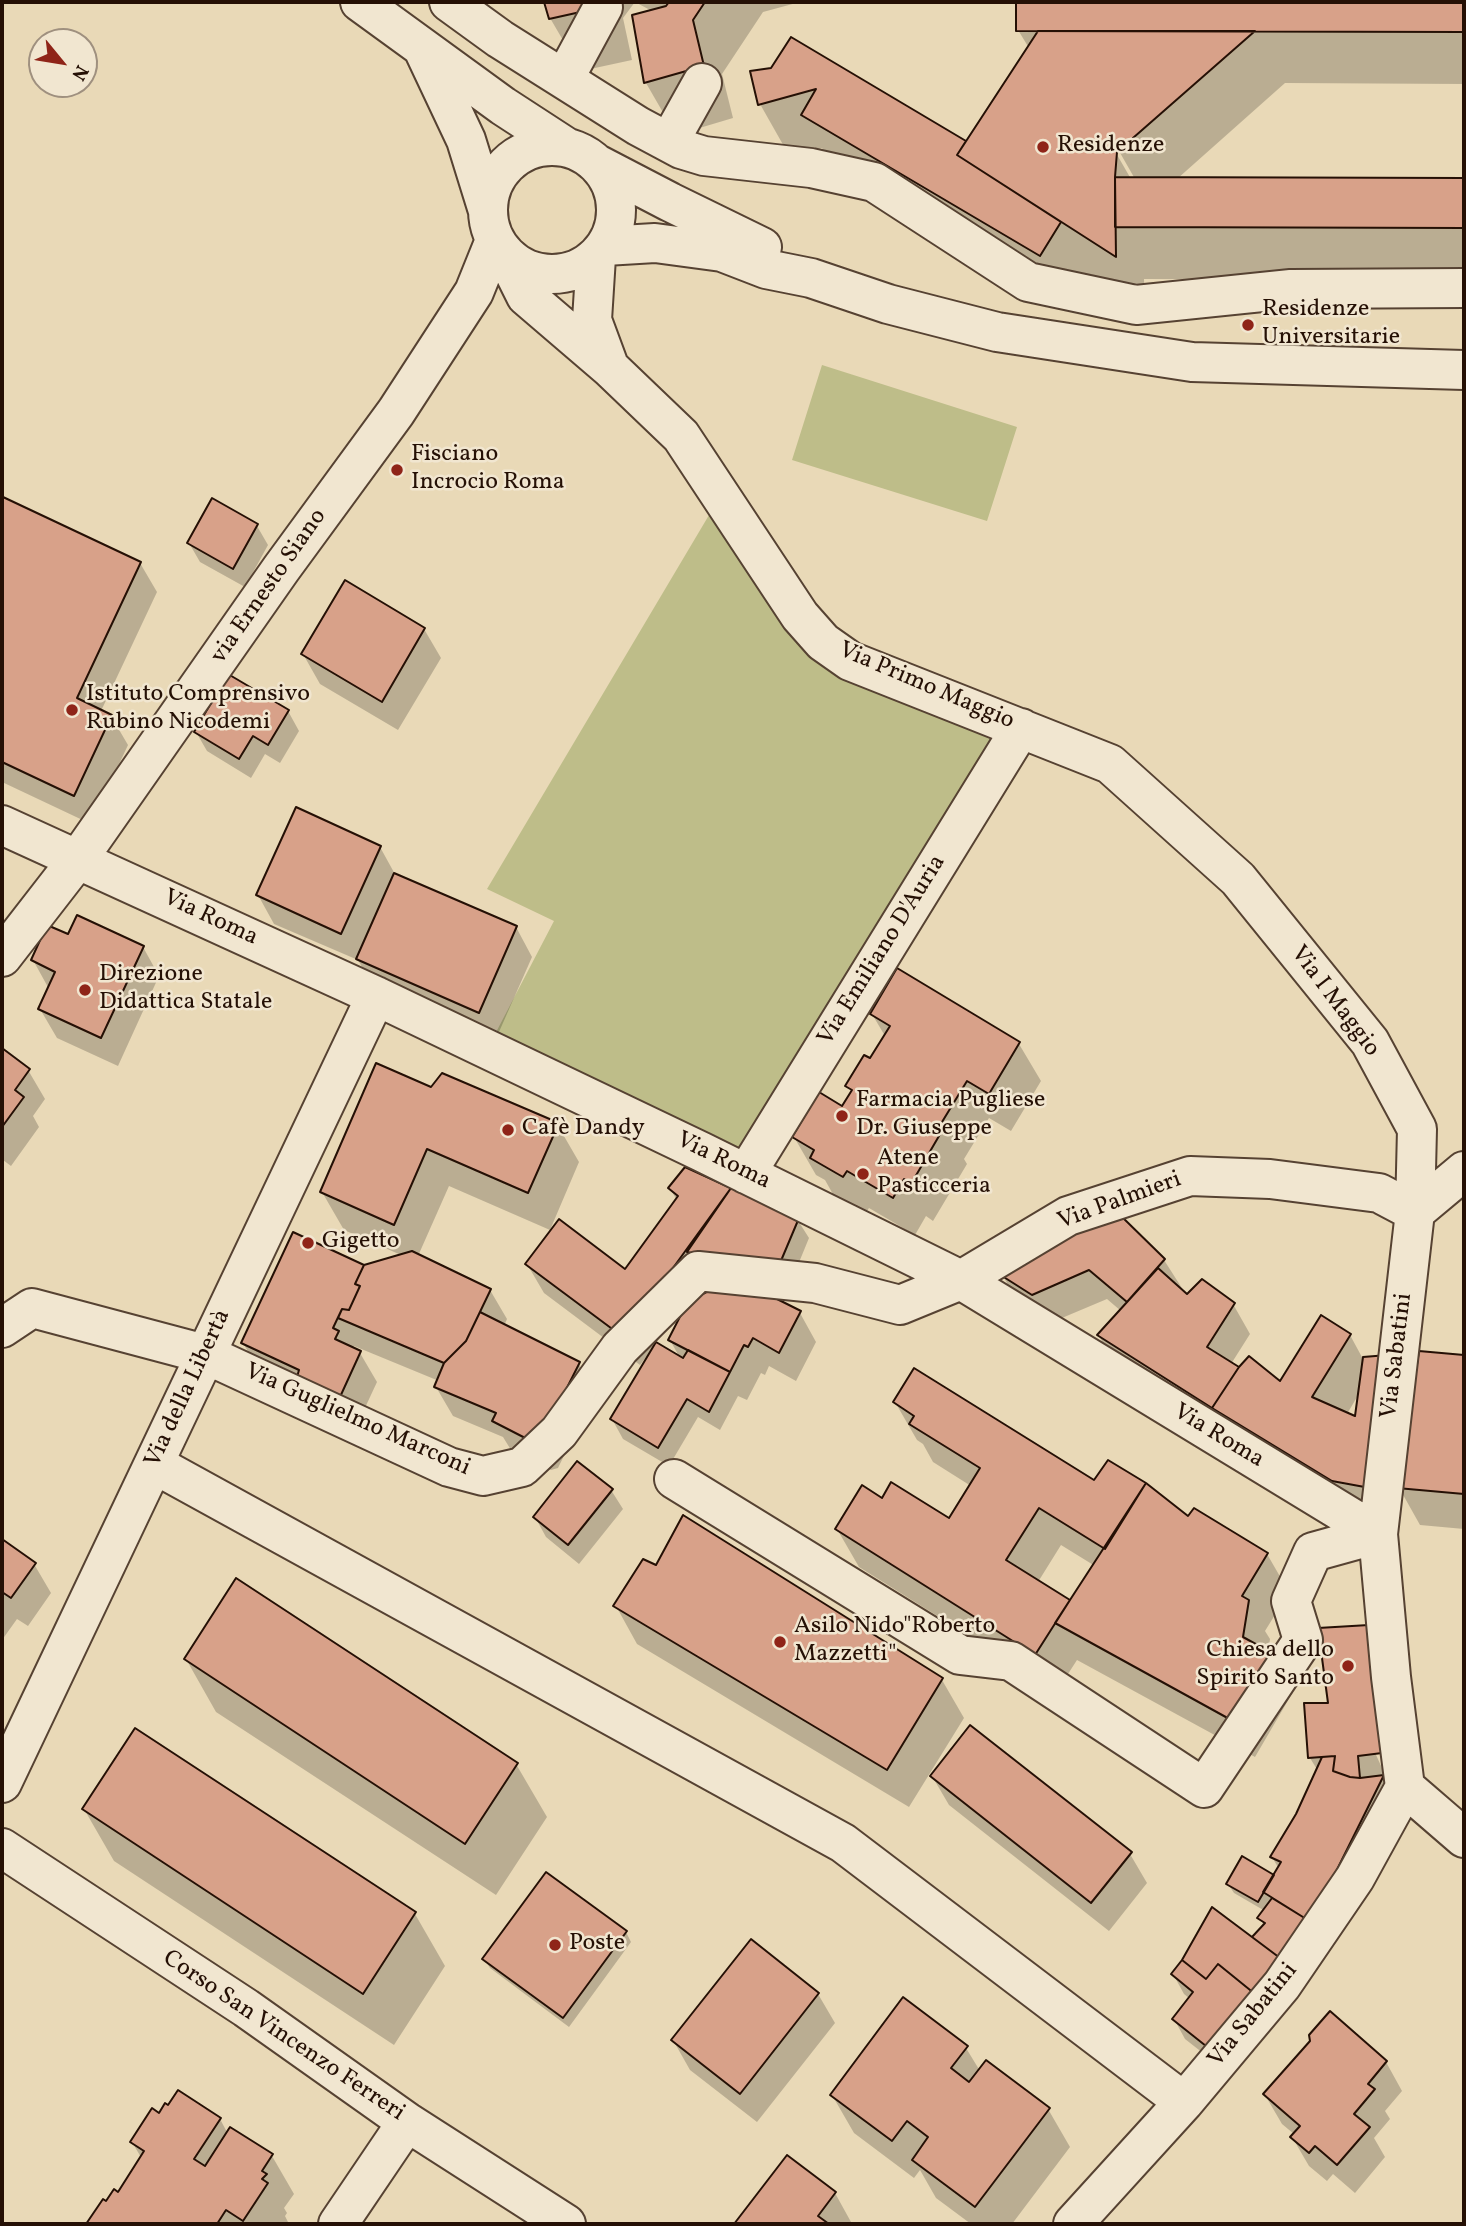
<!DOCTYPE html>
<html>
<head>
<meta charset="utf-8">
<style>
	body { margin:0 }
	#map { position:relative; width:1466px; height:2226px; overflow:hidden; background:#e9d9b7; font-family:Vollkorn,serif }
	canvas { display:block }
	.frame { position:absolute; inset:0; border:4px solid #251005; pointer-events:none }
	.north { position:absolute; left:28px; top:28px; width:70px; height:70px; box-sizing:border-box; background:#f1e6d0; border:2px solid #9f907f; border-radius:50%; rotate:120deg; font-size:19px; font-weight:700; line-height:28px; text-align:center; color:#251005 }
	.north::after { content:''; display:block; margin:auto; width:24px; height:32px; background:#8f2418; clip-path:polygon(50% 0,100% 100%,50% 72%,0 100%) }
</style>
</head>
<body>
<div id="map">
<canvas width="1466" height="2226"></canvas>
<div class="frame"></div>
<div class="north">N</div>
</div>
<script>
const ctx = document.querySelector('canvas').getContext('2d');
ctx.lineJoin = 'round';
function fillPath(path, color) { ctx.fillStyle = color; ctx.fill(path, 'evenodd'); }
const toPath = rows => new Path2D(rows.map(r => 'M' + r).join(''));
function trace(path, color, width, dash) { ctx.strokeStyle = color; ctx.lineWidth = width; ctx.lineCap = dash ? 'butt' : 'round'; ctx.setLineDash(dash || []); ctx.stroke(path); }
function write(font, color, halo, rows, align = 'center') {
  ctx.font = font + ' Vollkorn,serif'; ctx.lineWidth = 5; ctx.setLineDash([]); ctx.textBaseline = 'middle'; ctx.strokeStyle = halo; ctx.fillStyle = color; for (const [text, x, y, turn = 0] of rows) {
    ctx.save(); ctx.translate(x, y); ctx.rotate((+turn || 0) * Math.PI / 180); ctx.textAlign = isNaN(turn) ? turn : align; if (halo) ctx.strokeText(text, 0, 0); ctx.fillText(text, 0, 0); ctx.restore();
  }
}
fillPath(toPath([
	[822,365,1017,427,987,521,792,460],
	[715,505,802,638,1026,735,766,1168,493,1038,554,921,487,889]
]), '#bebd89');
fillPath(toPath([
	[546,2,635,2,623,18,632,60,581,71,550,18],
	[635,2,800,2,763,12,722,74,733,118,676,135,646,83,634,16,652,11],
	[1018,2,1464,2,1464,84,1285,83,1177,179,1464,180,1464,280,1144,279,1145,308,1091,274,1071,308,833,168,822,148,790,157,760,104,752,72,772,69,791,40,966,143,1029,48,1018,30],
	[1115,144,1135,179,1131,179,1112,146],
	[4,499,140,563,157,592,101,711,111,716,128,745,91,824,2,782,2,503],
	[257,526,268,545,245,587,200,562,189,543],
	[424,629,441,658,398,730,320,684,303,654],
	[288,711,299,731,280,763,265,754,251,778,207,751,196,732],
	[380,847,396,876,516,927,532,957,495,1041,374,988,358,960,274,924,258,895],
	[69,937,143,947,159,976,118,1066,57,1038,40,1009,49,989,33,960],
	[872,1014,1019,1044,1041,1081,1011,1131,989,1118,964,1159,967,1164,933,1221,926,1216,915,1235,869,1208,865,1214,834,1196,825,1180,816,1175,794,1137,843,1108,852,1093,848,1086,871,1061,885,1036],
	[2,1050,28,1070,45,1099,33,1116,39,1127,11,1166,3,1160,2,1162],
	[431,1089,557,1124,579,1162,550,1230,449,1186,418,1256,490,1290,507,1319,504,1326,578,1363,595,1392,558,1468,551,1470,511,1450,503,1437,453,1416,436,1387,439,1381,354,1346,353,1349,360,1353,377,1382,357,1425,260,1372,243,1343,364,1267,401,1255,344,1230,322,1192],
	[686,1169,797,1219,809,1238,786,1294,708,1273,656,1343,680,1358,670,1340,800,1313,816,1342,796,1381,769,1366,765,1375,761,1373,747,1400,738,1396,720,1430,698,1417,669,1466,623,1439,612,1419,648,1358,646,1357,640,1365,544,1293,527,1264,625,1271,677,1200,670,1189],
	[1117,1215,1164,1260,1187,1296,1233,1304,1250,1334,1231,1364,1239,1369,1280,1384,1350,1335,1363,1359,1407,1413,1420,1353,1464,1357,1464,1529,1420,1525,1397,1484,1391,1525,1115,1365,1099,1336,1121,1311,1107,1299,1050,1323,1018,1303,1002,1274],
	[1360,1392,1357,1418,1347,1414],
	[895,1402,1189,1518,1267,1554,1289,1592,1265,1631,1270,1639,1268,1653,1271,1655,1293,1692,1255,1757,1077,1660,1057,1691,859,1567,837,1529,882,1500,949,1521,971,1486,933,1462,923,1444,917,1440],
	[1061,1545,1095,1566,1070,1602,1038,1582],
	[611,1490,623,1509,579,1564,546,1537,535,1517],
	[2,1541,34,1564,51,1593,28,1626,17,1619,2,1640],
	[616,1606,942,1680,964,1718,909,1807,637,1644],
	[1320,1630,1399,1806,1222,2068,1185,2039,1174,2019,1190,1999,1184,1994,1173,1974,1252,1939,1264,1926,1260,1918,1265,1911,1234,1893,1228,1884,1274,1877,1279,1869,1272,1857,1298,1815,1318,1771,1310,1758,1330,1705],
	[186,1659,516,1764,547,1817,496,1895,216,1712],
	[932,1776,1130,1854,1147,1883,1109,1931,949,1805],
	[84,1809,415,1914,445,1966,394,2045,114,1861],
	[626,1932,631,1942,569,2027,490,1968,484,1959],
	[751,1942,818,1994,835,2023,757,2122,690,2070,673,2040],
	[1312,2041,1386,2062,1402,2091,1385,2111,1390,2119,1374,2138,1385,2157,1355,2193,1333,2174,1327,2181,1309,2166,1292,2137,1294,2134,1282,2124,1265,2095],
	[966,2048,980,2071,1048,2109,1070,2147,1012,2224,971,2224,936,2198,920,2170,914,2178,854,2133,832,2095],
	[160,2115,220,2119,228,2134,231,2129,272,2156,294,2194,284,2208,287,2213,285,2216,288,2222,287,2224,88,2224,103,2201,107,2204,119,2194,142,2159,132,2142],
	[787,2157,835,2193,851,2222,850,2224,736,2224]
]), '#0003');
const building = toPath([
	[544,2,602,2,603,7,549,19,544,2],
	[669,2,705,2,693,20,704,66,644,83,632,15,666,6,669,2],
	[1016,2,1464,2,1464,32,1016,31,1016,2],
	[1038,31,1255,31,1117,152,1115,177,1116,257,957,155,1038,31],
	[791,37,966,141,957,155,1061,222,1040,256,801,115,816,89,758,105,750,71,771,68,791,37],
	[1115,177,1464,178,1464,228,1115,227,1115,177],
	[3,497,141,562,77,698,112,715,74,796,2,762,3,497],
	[212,498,258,524,233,569,187,543,212,498],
	[345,580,425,628,382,702,301,654,345,580],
	[228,674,289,710,268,745,253,736,239,759,194,732,228,674],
	[296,807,381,846,341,934,256,895,296,807],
	[394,873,517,926,479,1013,356,959,394,873],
	[77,915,144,946,101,1038,38,1009,55,972,31,960,47,925,68,934,77,915],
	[897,968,1020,1042,989,1094,967,1081,942,1122,946,1124,911,1184,904,1179,893,1198,847,1171,843,1177,810,1158,814,1150,792,1137,819,1092,842,1106,852,1090,845,1086,864,1055,870,1058,890,1026,870,1014,897,968],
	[2,1048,30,1069,15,1090,24,1097,2,1127,2,1048],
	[376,1063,431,1087,442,1073,559,1123,528,1193,427,1149,394,1225,320,1192,376,1063],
	[685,1167,731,1188,623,1337,525,1264,559,1219,625,1269,678,1196,668,1188,685,1167],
	[731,1188,799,1218,775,1275,687,1252,731,1188],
	[1118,1213,1165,1259,1127,1302,1089,1270,1032,1295,999,1274,1087,1223,1118,1213],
	[293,1232,364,1265,355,1284,360,1286,349,1310,342,1309,333,1328,339,1331,335,1339,361,1351,340,1397,297,1377,299,1370,241,1343,293,1232],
	[412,1251,491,1289,466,1341,444,1363,338,1318,342,1309,349,1310,360,1286,355,1284,364,1265,412,1251],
	[1158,1268,1187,1294,1202,1279,1235,1303,1207,1347,1239,1367,1212,1408,1097,1335,1158,1268],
	[723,1283,755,1288,801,1311,779,1353,753,1338,748,1347,744,1345,730,1372,668,1340,687,1303,723,1283],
	[480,1312,580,1362,541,1439,533,1442,492,1421,496,1413,434,1387,444,1363,466,1341,480,1312],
	[1321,1315,1351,1334,1312,1397,1355,1416,1363,1357,1388,1355,1410,1411,1419,1351,1464,1355,1464,1494,1397,1488,1370,1488,1332,1481,1212,1408,1239,1367,1249,1356,1280,1381,1321,1315],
	[656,1342,683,1358,688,1350,730,1372,709,1412,687,1399,658,1448,610,1419,656,1342],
	[914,1368,1094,1480,1108,1460,1146,1483,1105,1549,1039,1508,1006,1560,1070,1600,1035,1655,835,1529,862,1485,882,1498,891,1482,949,1518,980,1468,909,1424,914,1416,893,1402,914,1368],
	[577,1461,613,1489,568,1545,533,1517,577,1461],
	[1146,1483,1188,1516,1194,1508,1268,1553,1242,1596,1249,1600,1243,1637,1272,1653,1233,1721,1055,1623,1146,1483],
	[683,1515,943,1678,887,1770,613,1606,643,1559,656,1565,683,1515],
	[2,1539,36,1563,11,1598,2,1592,2,1539],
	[236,1578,518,1763,465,1844,184,1659,236,1578],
	[1369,1625,1384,1775,1360,1778,1350,1777,1333,1771,1335,1756,1308,1758,1304,1703,1328,1703,1318,1628,1369,1625],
	[970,1725,1132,1852,1091,1903,930,1776,970,1725],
	[135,1728,416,1912,363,1994,82,1809,135,1728],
	[1382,1753,1384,1775,1360,1778,1358,1756,1382,1753],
	[1335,1756,1333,1771,1350,1777,1360,1778,1384,1775,1311,1922,1263,1892,1281,1862,1270,1857,1296,1814,1322,1757,1335,1756],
	[1242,1856,1274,1875,1258,1902,1226,1884,1242,1856],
	[546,1872,627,1931,563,2018,482,1959,546,1872],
	[1272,1898,1311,1922,1284,1961,1252,1937,1265,1923,1257,1918,1272,1898],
	[1212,1907,1284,1961,1255,1994,1218,1964,1206,1979,1182,1960,1212,1907],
	[751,1939,819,1993,740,2094,671,2040,751,1939],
	[1182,1960,1206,1979,1218,1964,1255,1994,1211,2050,1172,2019,1193,1992,1171,1974,1182,1960],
	[903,1997,968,2046,951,2068,969,2082,986,2060,1050,2108,975,2207,912,2160,928,2137,907,2121,892,2141,830,2095,903,1997],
	[1330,2011,1387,2061,1368,2084,1375,2089,1354,2114,1370,2127,1337,2165,1315,2146,1309,2153,1290,2137,1300,2126,1263,2094,1310,2041,1309,2035,1330,2011],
	[178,2090,221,2118,194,2159,205,2166,230,2127,273,2154,262,2171,267,2174,262,2179,268,2183,243,2221,226,2210,217,2224,86,2224,103,2199,106,2201,114,2189,118,2192,144,2151,130,2142,152,2108,159,2113,165,2103,168,2105,178,2090],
	[787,2155,836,2192,818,2216,829,2224,734,2224,787,2155]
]);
fillPath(building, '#d8a189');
trace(building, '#251005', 2);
const minor = toPath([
	[360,2,503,106,566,147],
	[449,2,500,39,638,126,681,149,704,156,811,168,874,182,1028,282,1136,305,1291,289,1464,288],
	[424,51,466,140,488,211],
	[564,79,603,7],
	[669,142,702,83],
	'488 210a64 64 0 1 1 128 0a64 64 0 1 1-128 0Z',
	[597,164,670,202,762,247],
	[605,246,655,243,722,252,766,269,811,278,888,304,997,332,1192,362,1464,370],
	[505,254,526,296,610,368,681,436,800,616,823,642,850,661,1110,764,1238,879,1370,1042,1417,1129,1415,1212,1378,1534,1391,1677,1405,1787],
	[596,257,592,320,609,366],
	[2,825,376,996,702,1152,961,1280,1378,1534],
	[2,957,78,859,281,569,396,412,474,292,495,240],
	[746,1174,1021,728],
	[1415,1212,1464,1171],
	[2,1328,32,1308,205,1354,449,1467,483,1476,522,1467,559,1432,620,1348,698,1271,815,1283,900,1305,961,1280,1068,1216,1190,1176,1270,1179,1379,1193,1415,1212],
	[154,1464,843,1843,1184,2102],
	[674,1479,960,1655,1011,1661,1204,1788,1303,1640,1291,1601,1313,1552,1378,1534],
	[2,1783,376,996],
	[1405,1787,1464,1838],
	[2,1848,246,2008,407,2122,566,2224],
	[338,2224,407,2122],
	[1073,2224,1184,2102,1282,1985,1355,1878,1405,1787]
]);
trace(minor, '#564232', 42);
trace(minor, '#f1e6d0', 38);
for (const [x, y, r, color] of [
	[1043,147,7,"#8f2418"],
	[1248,325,7,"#8f2418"],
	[397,470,7,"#8f2418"],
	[72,710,7,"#8f2418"],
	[85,990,7,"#8f2418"],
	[842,1116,7,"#8f2418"],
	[508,1130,7,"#8f2418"],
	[863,1174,7,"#8f2418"],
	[308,1243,7,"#8f2418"],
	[780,1642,7,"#8f2418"],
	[1348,1666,7,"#8f2418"],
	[555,1945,7,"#8f2418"]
]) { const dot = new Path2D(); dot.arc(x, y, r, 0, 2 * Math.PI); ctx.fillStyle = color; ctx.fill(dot); trace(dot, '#f1e6d0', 2.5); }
write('24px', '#251005', '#f1e6d0', [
	["Residenze",1057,147],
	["Residenze",1262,311],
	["Universitarie",1262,339],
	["Fisciano",411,456],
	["Incrocio Roma",411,484],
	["Istituto Comprensivo",86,696],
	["Rubino Nicodemi",86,724],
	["Direzione",99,976],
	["Didattica Statale",99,1004],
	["Farmacia Pugliese",856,1102],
	["Dr. Giuseppe",856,1130],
	["Cafè Dandy",522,1130],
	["Atene",877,1160],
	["Pasticceria",877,1188],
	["Gigetto",322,1243],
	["Asilo Nido\"Roberto",794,1628],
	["Mazzetti\"",794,1656],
	["Chiesa dello",1334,1652,"right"],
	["Spirito Santo",1334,1680,"right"],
	["Poste",569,1945]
], 'left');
write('24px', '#251005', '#f1e6d0', [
	["via Ernesto Siano",270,587,-55],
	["Via Primo Maggio",926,687,23],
	["Via Roma",210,919,25],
	["Via Emiliano D'Auria",883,951,-58],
	["Via I Maggio",1334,1002,53],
	["Via Roma",723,1162,26],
	["Via Palmieri",1120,1202,-20],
	["Via Sabatini",1398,1356,-83],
	["Via della Libertà",189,1389,-65],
	["Via Guglielmo Marconi",357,1421,24],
	["Via Roma",1218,1437,31],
	["Via Sabatini",1254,2016,-51],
	["Corso San Vincenzo Ferreri",283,2037,34]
]);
</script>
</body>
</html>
